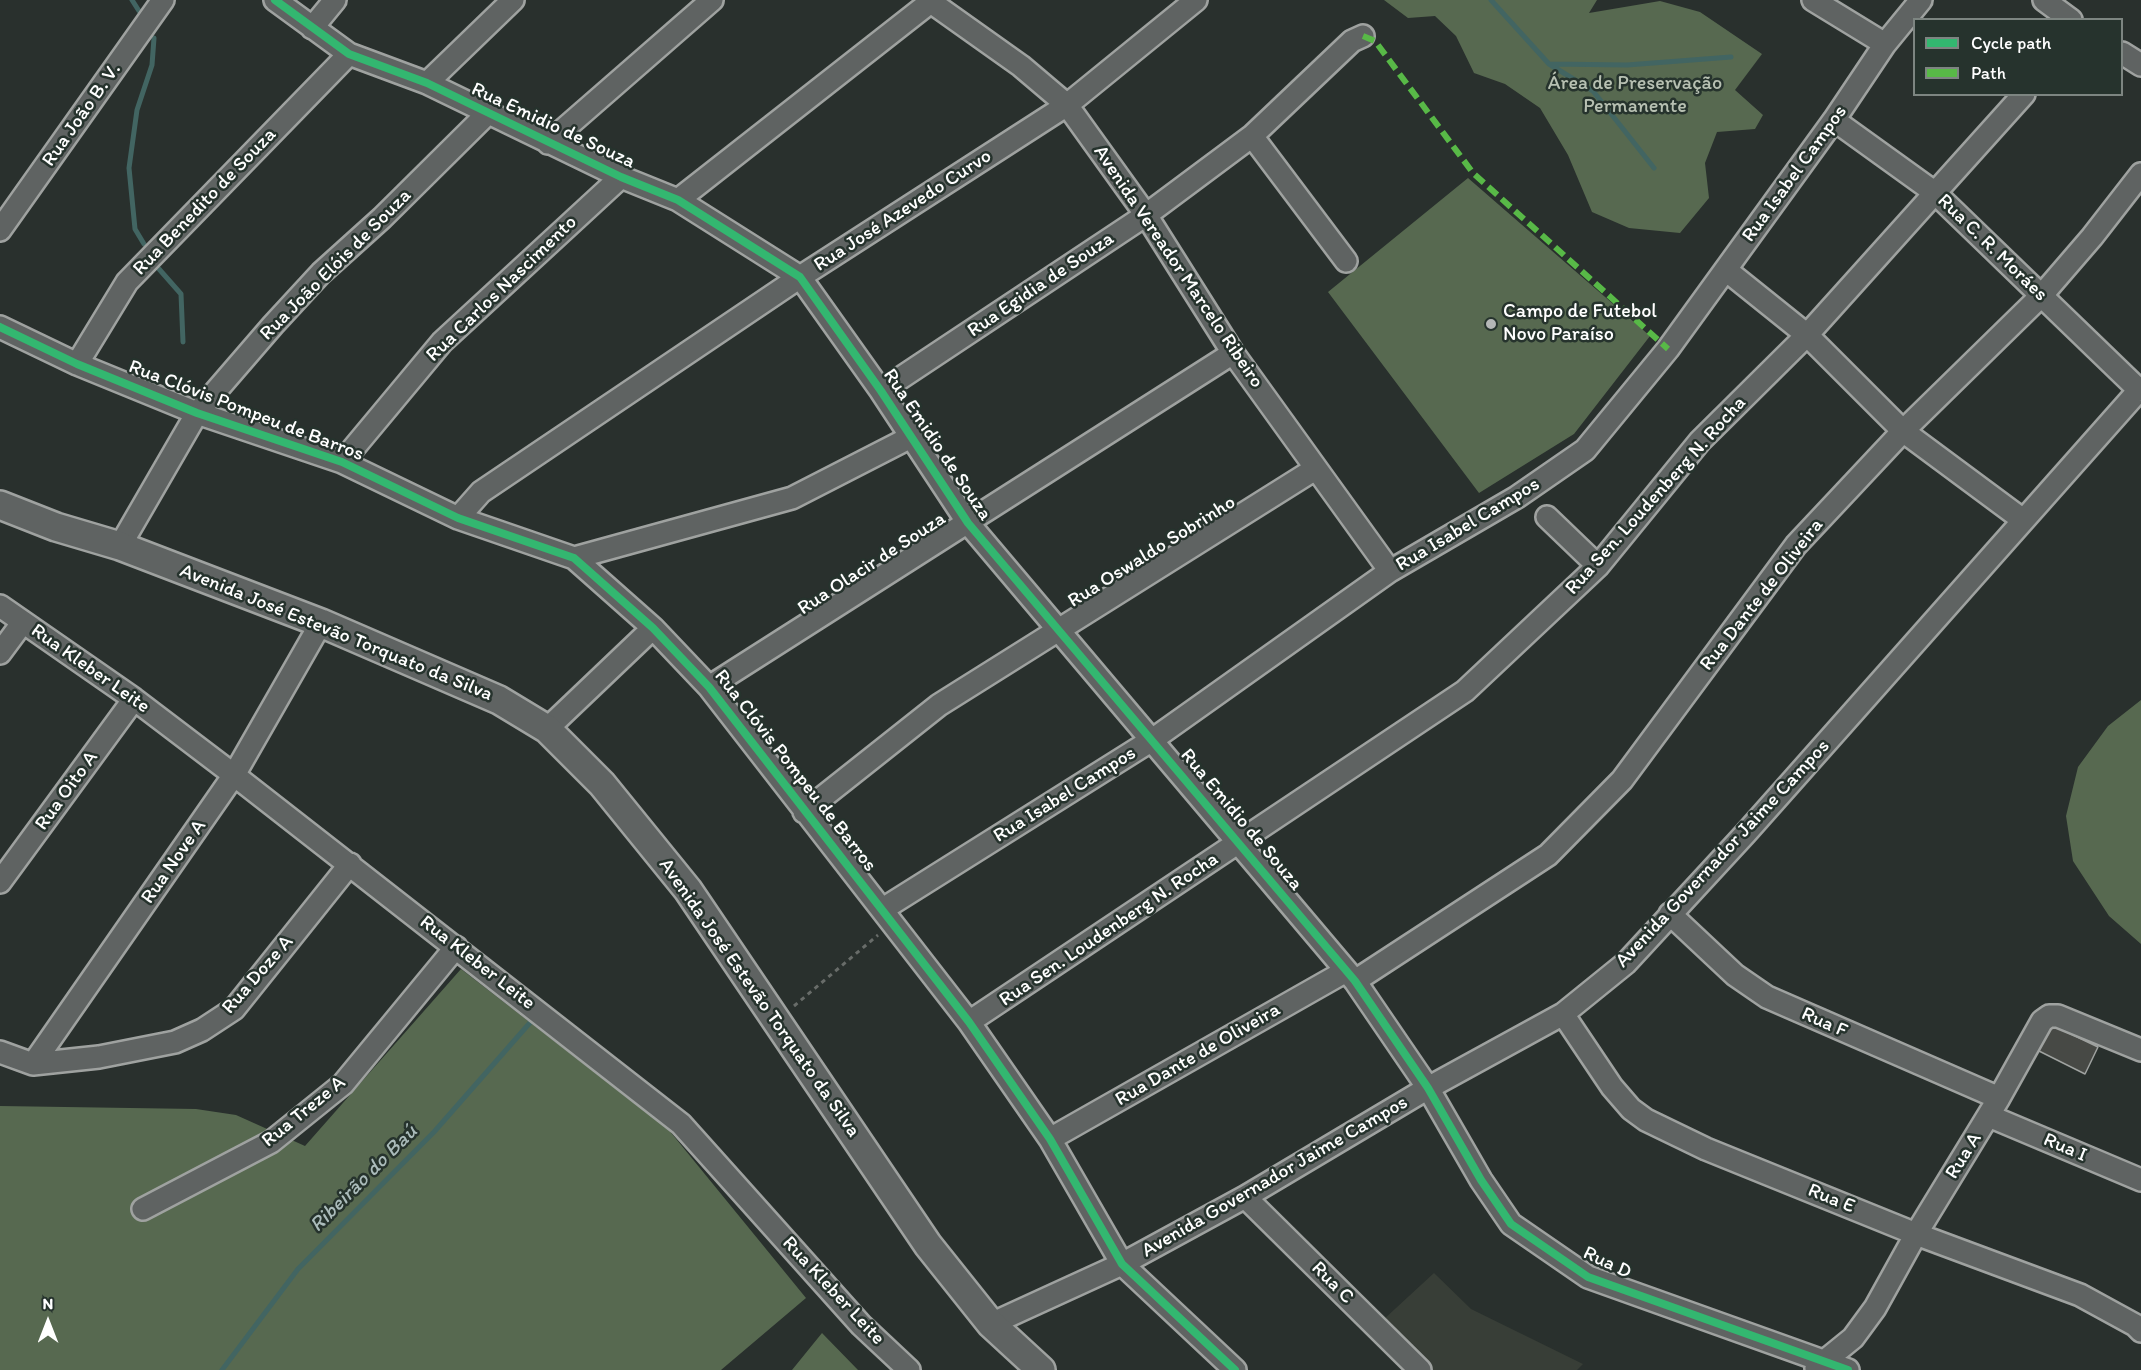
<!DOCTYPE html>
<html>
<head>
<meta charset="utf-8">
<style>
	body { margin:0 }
	#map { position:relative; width:2141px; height:1370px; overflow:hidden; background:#29302d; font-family:Itim,sans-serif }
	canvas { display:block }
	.legend { position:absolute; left:1913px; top:18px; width:210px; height:78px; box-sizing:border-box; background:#26332d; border:2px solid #7d8581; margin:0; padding:8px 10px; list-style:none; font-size:18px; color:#fff }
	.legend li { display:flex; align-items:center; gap:12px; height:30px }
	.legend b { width:30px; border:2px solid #7d8581 }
	.north { position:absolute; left:18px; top:1292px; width:60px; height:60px; -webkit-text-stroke:4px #26332d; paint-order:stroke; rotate:0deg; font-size:16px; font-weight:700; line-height:24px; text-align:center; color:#fff }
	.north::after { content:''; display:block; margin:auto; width:21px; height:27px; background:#fff; clip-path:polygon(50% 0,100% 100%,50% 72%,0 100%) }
</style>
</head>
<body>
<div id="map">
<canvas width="2141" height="1370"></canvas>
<ul class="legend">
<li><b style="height:8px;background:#33b770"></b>Cycle path</li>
<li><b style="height:8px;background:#58b947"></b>Path</li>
</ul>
<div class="north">N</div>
</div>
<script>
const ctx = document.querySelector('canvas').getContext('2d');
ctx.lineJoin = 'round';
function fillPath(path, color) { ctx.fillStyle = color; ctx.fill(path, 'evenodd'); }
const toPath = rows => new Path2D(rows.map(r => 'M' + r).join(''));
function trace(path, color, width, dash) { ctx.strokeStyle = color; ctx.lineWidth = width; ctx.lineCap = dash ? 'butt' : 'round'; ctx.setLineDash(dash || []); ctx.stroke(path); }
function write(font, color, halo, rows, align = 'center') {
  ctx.font = font + ' Itim,sans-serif'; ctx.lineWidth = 5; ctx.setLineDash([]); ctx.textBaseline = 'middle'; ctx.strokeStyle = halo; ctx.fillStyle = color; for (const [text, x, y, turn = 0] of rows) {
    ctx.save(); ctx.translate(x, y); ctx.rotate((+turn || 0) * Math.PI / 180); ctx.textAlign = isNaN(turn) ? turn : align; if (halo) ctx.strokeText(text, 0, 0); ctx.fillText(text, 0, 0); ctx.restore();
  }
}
fillPath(toPath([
	[1434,1273,1471,1309,1583,1364,1577,1370,1425,1370,1383,1320]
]), '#383e37');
fillPath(toPath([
	[1384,0,1597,0,1589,13,1660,1,1700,12,1762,54,1735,90,1763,115,1755,129,1717,132,1705,163,1709,198,1680,233,1629,228,1592,212,1568,155,1540,108,1505,84,1474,73,1456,36,1435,16,1408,18],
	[1468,178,1650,336,1574,434,1479,493,1328,292],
	[2141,700,2141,944,2109,916,2073,861,2066,816,2078,767,2108,726],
	[461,969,668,1129,806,1298,721,1370,0,1370,0,1106,196,1109,236,1115,305,1146],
	[822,1333,858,1370,792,1370]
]), '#576950');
trace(toPath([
	[132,0,139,11],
	[1491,0,1549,64,1593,91,1654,168],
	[1550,64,1627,65,1731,57],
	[144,244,135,229,129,168,137,110,152,65,154,38],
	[159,269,181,294,183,342],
	[222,1370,298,1269,434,1132,535,1017]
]), '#426562', 5);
const building = toPath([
	[2050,1024,2098,1047,2085,1074,2037,1050,2050,1024]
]);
fillPath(building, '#474945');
trace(building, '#9fa2a0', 1.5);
const minor = toPath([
	[275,0,349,54,427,83,621,177,678,200,800,277,881,391,968,523,1355,981,1428,1088,1481,1180,1511,1224,1588,1277,1848,1370],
	[928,0,1021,66,1067,105,1146,215,1233,353,1390,571],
	[1813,0,1885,44],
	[2044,0,2071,20],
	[312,28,335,0],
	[2122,53,2141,65],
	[427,83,513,0],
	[1834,120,1934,192,2139,390],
	[1252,136,1346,261],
	[548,143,712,0],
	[678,200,933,0],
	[0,230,163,0],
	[1726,270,1807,335,1903,431,2023,520],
	[0,327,77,364,197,413,342,462,458,518,574,558,653,628,709,687,969,1022,1050,1139,1122,1264,1235,1370],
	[77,364,127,282,349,54],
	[881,391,1146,215,1252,136,1352,41,1363,36],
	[342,462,442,342,621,177],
	[1547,517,1598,566],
	[458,518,481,492,800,277,1067,105,1196,0],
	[120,546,197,413,273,325,321,273,382,218,487,114],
	[574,558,792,498,911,437],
	[0,606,134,699,234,775,681,1124,861,1325,909,1370],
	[0,653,23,622],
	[709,687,1233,353],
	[547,729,653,628],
	[804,812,939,705,1315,469],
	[0,882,134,699],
	[883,909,1152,740,1390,571,1517,497,1585,450,1668,349,1834,120,1885,44,1921,0],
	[1670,914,1735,975,1767,997,1999,1098],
	[1355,981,1548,855,1622,780,1796,545,1903,431,2042,295,2092,237,2141,174],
	[1563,1014,1612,1087,1631,1109,1646,1120,1706,1149,1916,1234,2080,1295,2135,1325,2141,1331],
	[969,1022,1465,691,1598,566,1700,441,1807,335,2024,94],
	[0,1052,33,1064,99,1057,175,1042,202,1030,234,1009,350,864],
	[33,1064,234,775,321,623],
	[1989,1116,2141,1180],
	[1050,1139,1346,971],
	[1245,1197,1420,1370],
	[143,1209,271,1142,343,1084,456,947],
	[991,1324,1122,1264,1245,1197,1428,1088,1563,1014,1626,963,1746,833,2141,388],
	[1816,1368,1853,1338,1875,1308,1916,1234,1999,1098,2042,1021,2049,1016,2058,1016,2141,1050]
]);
const major = toPath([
	[0,505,56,527,120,546,321,623,499,700,547,729,602,784,688,890,928,1245,991,1324,1041,1370]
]);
trace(minor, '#9fa2a0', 26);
trace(major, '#9fa2a0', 32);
trace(toPath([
	[794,1006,878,935]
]), '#686c69', 3, [4.5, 4.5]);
trace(minor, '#5f6362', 21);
trace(major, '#5f6362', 27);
trace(toPath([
	[1363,36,1375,41,1473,173,1668,349]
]), '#58b947', 6, [12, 6]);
trace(toPath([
	[275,0,349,54,427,83,621,177,678,200,800,277,881,391,968,523,1355,981,1428,1088,1481,1180,1511,1224,1588,1277,1848,1370],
	[0,327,77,364,197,413,342,462,458,518,574,558,653,628,709,687,969,1022,1050,1139,1122,1264,1235,1370]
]), '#33b770', 8);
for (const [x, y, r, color] of [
	[1491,324,6,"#b4b7b6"]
]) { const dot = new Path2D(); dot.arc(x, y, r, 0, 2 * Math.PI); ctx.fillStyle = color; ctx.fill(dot); trace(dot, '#26332d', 2); }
write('20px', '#b7c0b2', '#26332d', [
	["Área de Preservação",1635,84],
	["Permanente",1635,107]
]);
write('20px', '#fff', '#26332d', [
	["Rua João B. V.",82,115,-55],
	["Rua Emidio de Souza",553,126,25],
	["Rua Isabel Campos",1795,174,-54],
	["Rua Benedito de Souza",205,202,-46],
	["Rua José Azevedo Curvo",903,211,-33],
	["Rua C. R. Moráes",1992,248,44],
	["Rua João Elóis de Souza",336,265,-45],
	["Avenida Vereador Marcelo Ribeiro",1178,267,56],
	["Rua Egidia de Souza",1041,285,-34],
	["Rua Carlos Nascimento",502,289,-44],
	["Rua Clóvis Pompeu de Barros",246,411,21],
	["Rua Emidio de Souza",937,445,56],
	["Rua Sen. Loudenberg N. Rocha",1656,496,-48],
	["Rua Isabel Campos",1468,525,-31],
	["Rua Oswaldo Sobrinho",1152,552,-32],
	["Rua Olacir de Souza",872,564,-33],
	["Rua Dante de Oliveira",1762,595,-52],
	["Avenida José Estevão Torquato da Silva",336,633,22],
	["Rua Kleber Leite",90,669,35],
	["Rua Clóvis Pompeu de Barros",795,771,52],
	["Rua Oito A",67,791,-54],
	["Rua Isabel Campos",1065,795,-32],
	["Rua Emidio de Souza",1241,820,50],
	["Avenida Governador Jaime Campos",1723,854,-47],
	["Rua Nove A",174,862,-55],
	["Rua Sen. Loudenberg N. Rocha",1109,930,-34],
	["Rua Kleber Leite",477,963,38],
	["Rua Doze A",258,975,-49],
	["Avenida José Estevão Torquato da Silva",759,998,55],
	["Rua F",1824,1023,24],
	["Rua Dante de Oliveira",1198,1055,-30],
	["Rua Treze A",304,1112,-39],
	["Rua I",2065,1148,23],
	["Rua A",1964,1156,-58],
	["Avenida Governador Jaime Campos",1275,1177,-30],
	["Rua E",1831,1199,22],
	["Rua D",1607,1263,25],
	["Rua C",1332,1283,45],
	["Rua Kleber Leite",833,1291,47]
]);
write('20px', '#fff', '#26332d', [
	["Campo de Futebol",1503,312],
	["Novo Paraíso",1503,335]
], 'left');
write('italic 21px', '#abbcbb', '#26332d', [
	["Ribeirão do Baú",364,1179,-45]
]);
</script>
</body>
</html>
